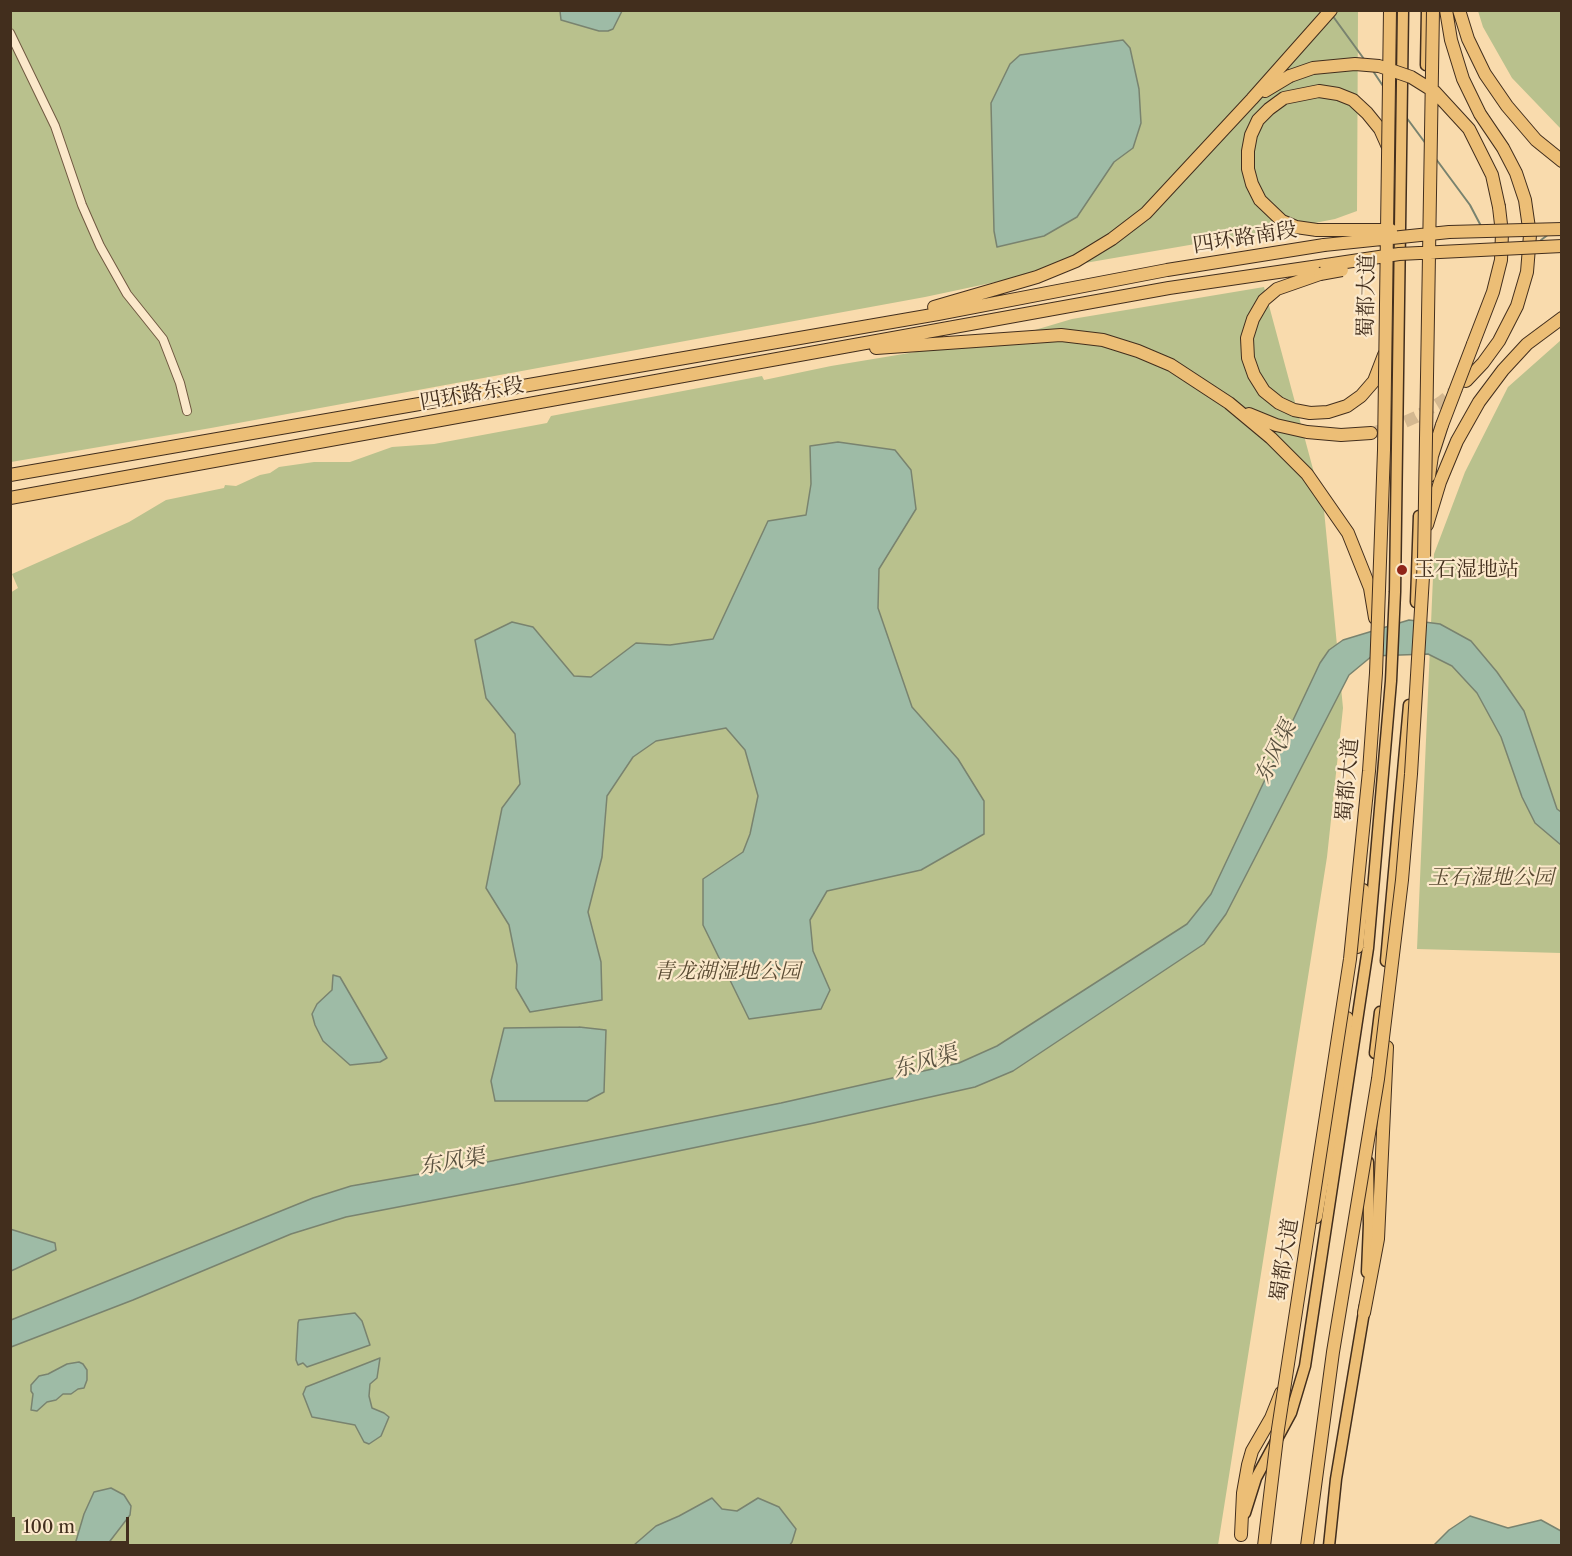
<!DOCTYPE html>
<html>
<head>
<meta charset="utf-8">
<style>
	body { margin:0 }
	#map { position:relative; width:1572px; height:1556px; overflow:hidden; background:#f9dbad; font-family:"Libre Caslon Text",serif }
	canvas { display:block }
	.frame { position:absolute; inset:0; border:12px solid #422e1d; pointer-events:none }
	.scale { position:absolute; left:12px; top:1517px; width:117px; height:27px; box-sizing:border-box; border:3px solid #422e1d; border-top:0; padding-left:8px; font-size:18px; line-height:21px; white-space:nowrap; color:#422e1d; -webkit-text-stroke:4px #fbe8ca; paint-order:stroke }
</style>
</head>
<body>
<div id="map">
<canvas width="1572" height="1556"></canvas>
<div class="frame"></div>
<div class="scale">100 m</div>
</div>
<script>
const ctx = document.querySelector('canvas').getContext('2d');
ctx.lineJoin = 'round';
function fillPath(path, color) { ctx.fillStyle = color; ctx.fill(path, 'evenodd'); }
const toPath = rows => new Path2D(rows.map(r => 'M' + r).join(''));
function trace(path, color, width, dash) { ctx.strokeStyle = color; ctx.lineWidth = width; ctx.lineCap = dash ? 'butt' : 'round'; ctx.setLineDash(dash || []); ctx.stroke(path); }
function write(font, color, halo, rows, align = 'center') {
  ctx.font = font + ' "Libre Caslon Text","Noto Serif SC",serif'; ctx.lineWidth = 4.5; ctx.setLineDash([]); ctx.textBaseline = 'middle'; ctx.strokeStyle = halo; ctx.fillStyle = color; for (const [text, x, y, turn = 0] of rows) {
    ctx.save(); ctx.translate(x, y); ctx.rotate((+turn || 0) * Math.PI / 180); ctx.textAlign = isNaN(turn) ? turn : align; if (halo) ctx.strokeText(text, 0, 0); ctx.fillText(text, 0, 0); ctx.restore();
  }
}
fillPath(toPath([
	[11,11,1358,11,1357,211,1335,219,1294,227,1085,263,925,297,211,428,11,462],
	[1478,11,1561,11,1561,129,1512,78,1483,27],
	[1264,287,1324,510,1343,708,1327,857,1218,1545,11,1545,10,593,18,588,12,574,129,522,166,500,224,488,225,485,236,486,260,475,270,473,279,467,314,462,350,462,392,447,434,444,547,423,551,416,762,376,764,380,831,366,1018,335,1072,319],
	[1561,340,1561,953,1417,949,1434,554,1465,472,1508,387]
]), '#b9c18d');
const water = toPath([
	[560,11,560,10,622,11,613,29,608,31,599,31,561,20,560,11],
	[1123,40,1130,48,1139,89,1141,123,1133,148,1114,162,1077,217,1044,236,997,247,994,231,991,103,1010,64,1020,55,1123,40],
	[838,442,895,450,911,470,916,509,879,569,878,608,912,707,958,759,984,801,984,834,921,870,827,891,810,920,813,951,830,990,821,1009,749,1019,703,925,703,879,743,852,750,834,758,796,745,750,726,728,656,741,633,757,607,796,602,857,588,912,601,962,602,1000,530,1012,516,988,517,965,509,925,486,888,502,808,520,784,515,734,486,698,475,640,512,622,533,627,574,676,591,677,636,643,670,645,713,639,768,521,806,515,811,484,810,446,838,442],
	[1409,620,1440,624,1471,641,1497,672,1524,711,1557,809,1561,812,1561,845,1535,823,1522,797,1501,737,1477,693,1452,666,1428,654,1372,656,1349,675,1226,914,1204,944,1013,1071,975,1087,814,1123,518,1184,346,1217,291,1234,133,1300,11,1347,11,1320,313,1198,351,1186,477,1164,781,1103,959,1063,997,1046,1187,924,1211,894,1320,663,1329,650,1343,640,1409,620],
	[333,975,340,977,387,1058,380,1062,350,1065,323,1041,315,1025,312,1014,317,1004,332,990,333,975],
	[579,1027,606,1030,604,1092,587,1101,495,1101,491,1081,504,1028,579,1027],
	[10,1229,55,1243,56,1250,11,1271,10,1229],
	[355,1313,362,1321,370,1345,307,1367,303,1363,298,1365,296,1360,298,1323,299,1320,355,1313],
	[380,1358,377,1378,370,1384,369,1396,372,1408,384,1413,389,1417,381,1436,369,1444,364,1442,355,1425,312,1417,303,1394,306,1387,380,1358],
	[79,1362,83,1364,87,1370,87,1380,84,1388,78,1389,71,1394,63,1394,56,1400,47,1402,37,1411,31,1410,33,1394,31,1391,31,1385,39,1376,48,1374,67,1364,79,1362],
	[111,1488,124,1495,131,1506,130,1515,107,1545,71,1545,76,1541,84,1514,94,1492,111,1488],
	[712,1498,722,1509,737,1511,758,1498,779,1507,796,1529,792,1542,789,1546,634,1545,656,1526,679,1516,712,1498],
	[1470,1516,1508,1528,1541,1520,1561,1531,1561,1545,1434,1545,1449,1530,1470,1516]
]);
fillPath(water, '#9ebba6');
trace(water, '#79836f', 1.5);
trace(toPath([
	[1332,15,1364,59],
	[1373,71,1383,86],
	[1406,117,1426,144],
	[1436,159,1470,205,1481,226],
	[1541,240,1549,234]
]), '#79836f', 2);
trace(toPath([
	[1371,433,1395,426,1416,417,1441,402,1459,387]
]), '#d4b890', 12, [12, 6]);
const minor = toPath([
	[10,33,55,126,82,205,100,246,127,294,163,339,180,383,187,411]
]);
const major = toPath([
	[1426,65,1427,10],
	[1416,602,1419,516],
	[1386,961,1409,705],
	[1375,1053,1380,1012],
	[1367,1272,1369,1224,1368,1162],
	[1245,1513,1256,1478,1291,1413,1305,1366,1368,948,1391,681,1395,592,1403,10],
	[1329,1546,1336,1479,1365,1306]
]);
const highway = toPath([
	[1446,10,1451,40,1463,79,1480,114,1503,148,1516,173,1525,200,1530,235,1527,272,1517,306,1499,341,1483,363,1466,381],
	[1459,10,1468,39,1485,74,1507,106,1536,140,1562,161],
	[1265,91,1290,76],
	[1317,230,1296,227,1282,221,1260,200,1252,184,1248,169,1248,151,1251,135,1258,120,1269,109,1284,98,1319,91,1338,94,1353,100,1367,113,1380,129,1388,147],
	[1320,274,1277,289,1264,300,1253,319,1247,338,1248,358,1254,375,1264,391,1279,403,1294,410,1310,413,1328,412,1347,406,1361,396,1374,381,1384,355],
	[934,307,1037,277,1076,261,1112,239,1146,213,1252,99,1331,10],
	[1473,344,1493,292,1501,260,1502,233,1499,207],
	[876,348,1061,335,1103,340,1138,351,1171,365,1229,403,1271,438,1307,474,1348,533,1370,588,1375,618],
	[1249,414,1276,425,1307,432,1341,435,1371,433],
	[10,475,938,314,1167,270,1324,245],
	[1429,476,1432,456,1442,425],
	[10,498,1169,288,1326,265],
	[1427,525,1440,482,1457,441,1479,402,1503,370,1527,344,1562,318],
	[1357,947,1363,890],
	[1316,1217,1332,1126,1347,1018],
	[1364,1313,1378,1239,1387,1047],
	[1241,1535,1243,1493,1248,1465,1252,1451,1271,1418,1281,1393]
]);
trace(minor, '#705941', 10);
trace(major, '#422e1d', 13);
trace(highway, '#422e1d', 14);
trace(minor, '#fbe8ca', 8);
trace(major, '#ecbe76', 10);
trace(highway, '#ecbe76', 12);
const highwayBridge = toPath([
	[1290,76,1313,68,1355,64,1379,66,1411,77,1435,92,1469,129,1492,175,1499,207],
	[1317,230,1391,230],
	[1324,245,1449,232,1562,229],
	[1326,265,1399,254,1562,246],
	[1320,274,1342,270],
	[1442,425,1473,344],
	[1264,1546,1278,1429,1350,959,1369,771,1376,673,1384,450,1390,10],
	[1307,1546,1333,1352,1378,1079,1402,880,1411,774,1424,560,1433,10]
]);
trace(highwayBridge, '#422e1d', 14, []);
trace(highwayBridge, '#ecbe76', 12);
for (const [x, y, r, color] of [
	[1402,570,6,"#8f2418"]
]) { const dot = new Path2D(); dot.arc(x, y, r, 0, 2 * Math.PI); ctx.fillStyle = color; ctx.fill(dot); trace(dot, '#fbe8ca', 2); }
write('21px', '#422e1d', '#fbe8ca', [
	["四环路南段",1245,238,-9],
	["蜀都大道",1367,296,-89],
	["四环路东段",472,394,-10],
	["蜀都大道",1348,780,-85],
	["蜀都大道",1285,1260,-81]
]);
write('21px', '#422e1d', '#fbe8ca', [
	["玉石湿地站",1414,570]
], 'left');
write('italic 21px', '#5a4b33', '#fbe8ca', [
	["玉石湿地公园",1491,878],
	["青龙湖湿地公园",727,972]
]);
write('italic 22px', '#59513f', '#fbe8ca', [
	["东风渠",1276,752,-64],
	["东风渠",925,1062,-16],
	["东风渠",452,1162,-9]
]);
</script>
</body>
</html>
